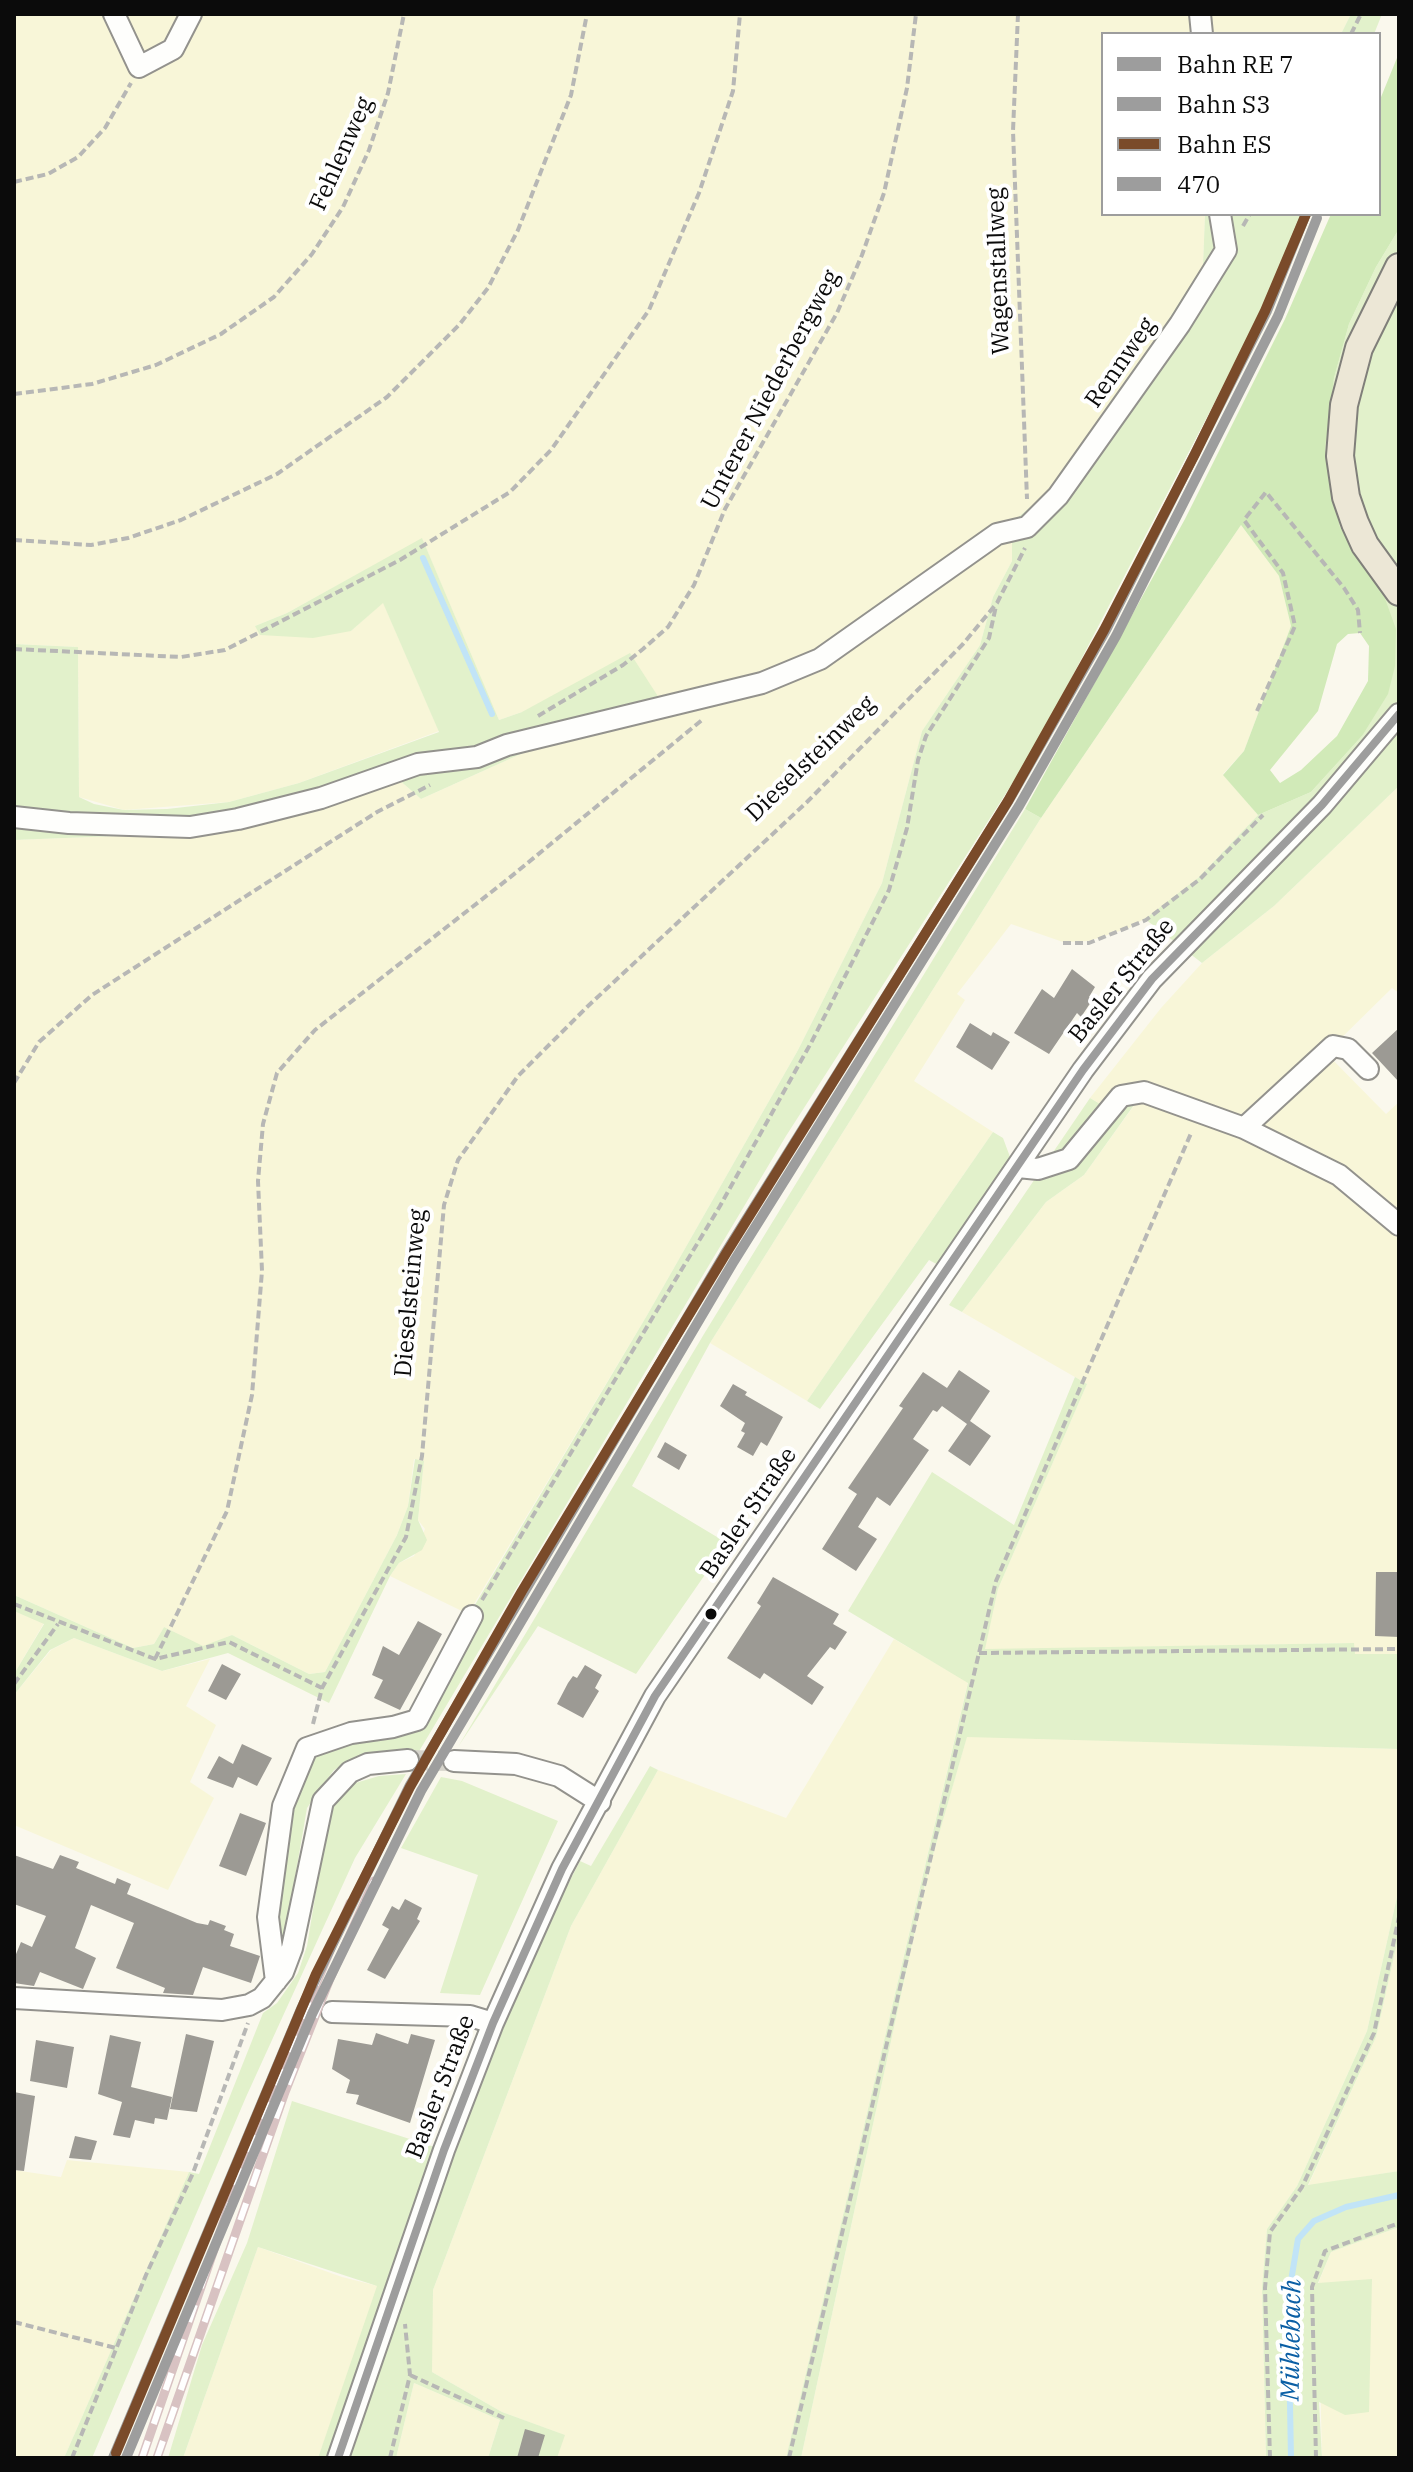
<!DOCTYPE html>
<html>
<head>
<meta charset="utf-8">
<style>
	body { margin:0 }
	#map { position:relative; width:1413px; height:2472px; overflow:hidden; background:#faf8ed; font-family:"IBM Plex Serif",serif }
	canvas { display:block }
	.frame { position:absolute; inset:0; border:16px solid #0b0b0b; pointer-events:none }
	.legend { position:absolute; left:1101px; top:32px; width:280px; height:184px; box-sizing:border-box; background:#fff; border:2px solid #9d9d9d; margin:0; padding:10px 14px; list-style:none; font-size:24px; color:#0b0b0b }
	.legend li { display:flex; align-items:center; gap:16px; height:40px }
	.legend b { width:40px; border:2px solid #9d9d9d }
</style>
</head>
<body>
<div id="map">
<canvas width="1413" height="2472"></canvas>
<div class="frame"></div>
<ul class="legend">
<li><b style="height:10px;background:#9d9d9d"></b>Bahn RE 7</li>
<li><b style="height:10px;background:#9d9d9d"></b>Bahn S3</li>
<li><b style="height:10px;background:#7a4b2a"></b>Bahn ES</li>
<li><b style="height:10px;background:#9d9d9d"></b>470</li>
</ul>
</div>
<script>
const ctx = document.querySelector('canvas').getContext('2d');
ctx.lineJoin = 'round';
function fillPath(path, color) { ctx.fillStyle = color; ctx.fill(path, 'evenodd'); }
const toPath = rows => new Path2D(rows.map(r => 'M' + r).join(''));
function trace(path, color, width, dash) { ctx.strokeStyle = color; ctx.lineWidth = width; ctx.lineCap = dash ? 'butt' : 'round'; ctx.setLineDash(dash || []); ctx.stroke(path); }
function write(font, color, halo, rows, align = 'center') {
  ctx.font = font + ' "IBM Plex Serif",serif'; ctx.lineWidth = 8; ctx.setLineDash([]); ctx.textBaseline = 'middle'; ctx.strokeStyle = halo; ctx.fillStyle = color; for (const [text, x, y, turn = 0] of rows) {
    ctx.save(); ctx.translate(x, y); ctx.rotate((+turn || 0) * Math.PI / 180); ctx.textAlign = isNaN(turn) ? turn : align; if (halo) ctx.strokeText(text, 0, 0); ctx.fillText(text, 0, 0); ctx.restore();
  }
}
fillPath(toPath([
	[14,14,1191,14,1192,34,1103,34,1103,214,1205,214,1203,265,1127,385,1067,467,1045,495,1012,522,1012,561,993,597,980,645,922,731,882,883,798,1050,646,1317,468,1614,390,1576,399,1563,414,1556,425,1529,418,1520,424,1461,414,1459,408,1506,397,1535,325,1672,309,1674,232,1635,203,1647,164,1627,154,1644,133,1648,14,1595,14,840,220,832,272,822,397,778,421,799,534,748,522,712,499,720,422,539,287,613,255,626,351,631,383,602,439,731,299,783,229,802,124,810,79,797,78,647,14,644],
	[1208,14,1351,14,1341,34,1210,34],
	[1241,525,1279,576,1291,626,1244,751,1223,774,1258,815,1198,878,1164,907,1129,928,1089,941,1063,942,1011,924,957,994,965,1000,914,1081,993,1132,807,1401,710,1343,1041,818],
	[1399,786,1399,993,1392,988,1326,1053,1386,1114,1399,1102,1399,1654,1354,1654,1354,1643,984,1650,998,1589,1087,1384,962,1312,1046,1202,1084,1175,1138,1100,1110,1110,1090,1098,1161,1008,1202,963,1274,906],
	[14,1611,44,1623,14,1674],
	[74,1638,162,1671,210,1659,186,1706,216,1725,190,1782,214,1798,168,1890,14,1825,14,1695,51,1650],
	[894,1639,968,1682,786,2458,557,2458,564,2435,502,2412,432,2372,430,2364,433,2290,571,1926,658,1770,786,1818],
	[967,1736,1399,1749,1399,1888,1367,2031,1297,2186,1267,2229,1262,2287,1266,2458,801,2458,926,1879],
	[1399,1934,1399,2171,1308,2186,1376,2037],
	[67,2160,189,2172,64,2458,14,2458,14,2170,61,2177],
	[1399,2227,1399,2458,1322,2458,1318,2284,1331,2252],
	[258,2247,342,2277,378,2286,361,2340,318,2458,183,2458],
	[414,2383,500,2420,488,2458,396,2458]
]), '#f8f6d8');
fillPath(toPath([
	[1351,14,1382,14,1374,34,1341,34],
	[1205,214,1301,214,1261,313,1035,748,786,1136,418,1753,390,1751,360,1755,334,1770,307,1808,283,1948,277,1944,285,1818,305,1770,316,1756,331,1746,400,1731,646,1317,798,1050,882,883,922,731,980,645,993,597,1012,561,1012,522,1045,495,1067,467,1127,385,1203,265],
	[1399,229,1399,786,1274,906,1202,963,1145,919,1198,878,1258,815,1311,792,1362,736,1379,582,1364,565,1340,527,1325,448,1326,423,1334,378,1349,324,1376,267],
	[422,538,499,720,522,712,630,653,670,715,534,748,421,799,397,778,272,822,220,832,14,840,14,644,78,647,79,797,94,804,124,810,167,809,229,802,299,783,439,732,383,603,351,631,313,638,260,635,255,626,287,613],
	[1025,809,1041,818,710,1343,632,1486,727,1543,636,1674,538,1626,458,1747,704,1334],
	[1090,1098,1110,1110,1139,1098,1084,1175,1046,1202,962,1312,949,1305],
	[993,1132,1003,1138,1013,1165,940,1266,929,1260,820,1409,807,1401],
	[1075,1377,1087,1384,998,1589,985,1649,1354,1643,1355,1654,1399,1654,1399,1749,967,1737,926,1879,801,2458,786,2458,968,1683,848,1611,932,1472,1014,1525],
	[415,1459,424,1461,418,1520,427,1540,422,1550,399,1563,390,1576,329,1703,228,1653,162,1671,74,1638,50,1650,14,1695,14,1674,44,1624,14,1611,14,1595,133,1648,154,1644,164,1627,203,1646,232,1635,309,1674,325,1672,397,1535,408,1506],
	[650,1766,658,1770,571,1926,433,2290,432,2372,502,2412,565,2435,557,2458,488,2458,500,2420,414,2383,396,2458,318,2458,377,2286,258,2247,183,2458,168,2458,202,2345,247,2243,292,2101,453,2153,531,1956,580,1861,591,1866],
	[406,1774,355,1858,246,2097,92,2458,64,2458,189,2172,199,2174,263,2013,277,2003,298,1973,307,1946,329,1812,352,1784,379,1776],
	[441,1777,462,1781,558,1821,480,1995,440,1993,478,1875,401,1848],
	[1399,1888,1399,1934,1376,2037,1308,2185,1399,2171,1399,2227,1331,2252,1318,2283,1372,2279,1369,2412,1345,2415,1319,2402,1322,2458,1266,2458,1262,2287,1267,2229,1297,2186,1367,2031]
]), '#e2f1cb');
fillPath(toPath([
	[1399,53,1399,229,1376,267,1349,324,1334,378,1325,448,1340,527,1364,565,1379,582,1396,629,1395,666,1388,694,1362,736,1311,792,1258,815,1223,775,1244,751,1291,626,1279,576,1241,525,1041,818,1025,809,1185,519,1285,319,1331,214,1379,214,1379,102],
	[1360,633,1369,646,1368,681,1337,736,1301,770,1280,783,1270,770,1318,711,1337,644,1348,634]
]), '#d1eab8');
trace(toPath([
	[423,558,492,714],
	[1291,2458,1288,2299,1298,2239,1314,2221,1346,2207,1399,2195]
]), '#c1e4f7', 6);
fillPath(toPath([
	[1072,969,1095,987,1089,997,1093,999,1081,1017,1077,1013,1049,1054,1014,1033,1042,989,1054,998],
	[970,1023,991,1036,993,1032,1010,1042,992,1070,956,1047],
	[1399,1028,1399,1082,1372,1053],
	[959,1370,990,1391,970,1421,991,1436,970,1466,948,1451,967,1424,942,1406,937,1412,933,1410,913,1439,929,1450,890,1506,877,1497,858,1527,877,1539,856,1571,822,1549,857,1494,848,1488,903,1408,899,1406,923,1372,947,1388],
	[733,1384,747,1392,745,1395,783,1417,767,1446,761,1442,753,1456,737,1447,745,1433,741,1431,745,1423,720,1406],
	[665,1442,687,1455,679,1470,657,1457],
	[1376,1572,1399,1572,1399,1637,1375,1636],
	[773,1577,839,1614,833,1624,847,1632,835,1650,830,1647,807,1676,824,1687,812,1705,764,1673,760,1679,727,1658,761,1606,757,1603],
	[418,1621,442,1634,400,1710,374,1698,383,1680,372,1675,383,1646,399,1655],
	[222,1664,241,1674,226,1700,208,1691],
	[585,1665,602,1675,595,1688,599,1691,583,1718,557,1704,568,1683,573,1676,577,1678],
	[242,1744,272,1758,257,1786,238,1777,233,1788,207,1778,219,1756,233,1764],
	[240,1813,266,1823,246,1876,219,1866],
	[14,1855,53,1869,60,1855,79,1862,76,1868,115,1884,117,1878,131,1884,127,1894,197,1923,208,1925,210,1920,226,1926,224,1930,234,1934,230,1946,260,1956,251,1983,203,1967,193,1995,163,1993,165,1988,116,1968,134,1923,91,1905,75,1948,96,1958,83,1989,40,1972,34,1986,14,1983,14,1959,21,1942,32,1947,46,1916,14,1904],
	[405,1899,422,1908,417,1919,420,1921,385,1979,367,1970,389,1929,382,1925,392,1906,399,1910],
	[376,2033,408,2044,411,2034,435,2040,410,2123,356,2104,359,2095,346,2093,350,2080,332,2069,338,2039,372,2045],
	[186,2034,214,2041,197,2112,170,2109],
	[110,2035,141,2042,131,2087,172,2097,167,2120,155,2118,154,2124,135,2120,130,2138,113,2135,122,2102,98,2094],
	[36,2040,74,2047,67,2088,30,2081],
	[14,2092,35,2096,24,2171,14,2170],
	[75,2136,97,2141,91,2160,69,2158],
	[525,2429,545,2435,538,2458,517,2458]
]), '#9c9a94');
trace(toPath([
	[408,1760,454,1761]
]), '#d6d4cb', 20, [20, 10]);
const minor = toPath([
	[114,14,139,67,173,49,191,14],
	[1200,14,1202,34],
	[14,817,69,823,190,827,238,819,321,798,418,764,477,757,507,745,762,683,820,659,997,534,1027,527,1058,496,1180,324,1226,250,1220,214],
	[1244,1128,1333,1046,1348,1049,1368,1069],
	[1018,1167,1038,1169,1069,1159,1121,1096,1144,1092,1244,1128,1339,1175,1399,1225],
	[454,1761,516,1764,559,1776,600,1802],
	[276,1981,268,1917,283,1806,307,1748,351,1733,393,1727,417,1720,472,1616],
	[14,1998,222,2010,249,2005,262,1998,283,1972,292,1948,323,1801,350,1772,368,1764,408,1760],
	[332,2012,470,2016,493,2023],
	[338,2458,444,2150,493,2023,562,1869,655,1696,1083,1070,1152,979,1322,805,1399,714]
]);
const major = toPath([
	[1399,267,1359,348,1344,405,1340,456,1346,497,1355,523,1365,545,1399,592]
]);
trace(minor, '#93928d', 24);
trace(major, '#807f7a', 30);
trace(toPath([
	[1018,14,1013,131,1027,499],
	[1351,34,1361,14],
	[14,182,48,174,78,157,105,128,131,83],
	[1243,226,1250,214],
	[14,394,92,384,156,365,221,334,274,297,312,254,343,207,369,150,388,93,404,14],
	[14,540,91,545,128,538,181,520,277,474,387,397,459,325,488,288,518,230,571,95,587,14],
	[14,649,181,657,225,650,400,560,510,492,551,450,649,310,699,193,733,91,740,14],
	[1257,711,1295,626,1283,573,1244,520,1266,492,1344,588,1358,610,1360,633],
	[538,716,623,665,643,649,668,627,694,585,725,509,837,313,862,255,884,193,907,88,916,14],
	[1063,943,1089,943,1146,920,1200,879,1263,815],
	[14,1083,39,1042,92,995,377,812,430,785],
	[482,1600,720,1206,811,1043,889,890,907,828,918,760,926,736,989,638,996,606],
	[14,1604,155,1659,229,1642,322,1688],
	[979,1653,1399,1649],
	[155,1659,227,1511,252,1395,262,1271,258,1181,263,1124,277,1073,315,1030,508,879,702,720],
	[14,1684,58,1624],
	[313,1724,322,1688,406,1537,422,1456,444,1205,458,1160,518,1076,587,1007,807,802,963,644,997,603,1025,548],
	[14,2322,116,2348],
	[410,2375,504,2418],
	[72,2458,146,2275,193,2173,248,2023],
	[390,2458,410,2375,405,2324],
	[789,2458,996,1581,1192,1131],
	[1270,2458,1265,2288,1270,2232,1302,2187,1374,2033,1399,1917],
	[1316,2458,1312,2287,1325,2251,1399,2223]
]), '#b7b7b5', 4, [8, 4]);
trace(minor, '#fefefc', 20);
trace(major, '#ece7d6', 26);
const rail = toPath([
	[142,2458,257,2125,350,1903],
	[157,2458,285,2092,329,1981,374,1881]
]);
trace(rail, '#d8c2c2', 9);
trace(rail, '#fff', 6, [18]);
trace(toPath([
	[338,2458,444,2150,493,2023,562,1869,655,1696,1083,1070,1152,979,1322,805,1399,714]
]), '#9d9d9d', 8);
trace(toPath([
	[113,2458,301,2009,410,1785,724,1255,1009,800,1106,630,1267,311,1306,214]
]), '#9d9d9d', 10);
trace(toPath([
	[126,2458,312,2014,421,1791,734,1261,1019,806,1116,636,1278,316,1317,218]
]), '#9d9d9d', 10);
trace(toPath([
	[116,2453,316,1974,410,1787,522,1591,727,1252,1008,801,1104,630,1195,454,1265,311,1306,214]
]), '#7a4b2a', 10);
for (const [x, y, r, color] of [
	[711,1614,7,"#0b0b0b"]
]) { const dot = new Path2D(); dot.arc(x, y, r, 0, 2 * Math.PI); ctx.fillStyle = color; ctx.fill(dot); trace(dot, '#fff', 3); }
write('24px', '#0b0b0b', '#fff', [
	["Fehlenweg",342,154,-66],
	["Wagenstallweg",999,271,-92],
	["Rennweg",1121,363,-55],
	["Unterer Niederbergweg",771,390,-62],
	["Dieselsteinweg",811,759,-44],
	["Basler Straße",1122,981,-51],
	["Dieselsteinweg",411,1293,-85],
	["Basler Straße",749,1513,-56],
	["Basler Straße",441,2087,-69]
]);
write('italic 26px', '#0b5fa5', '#fff', [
	["Mühlebach",1292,2340,-89]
]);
</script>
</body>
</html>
